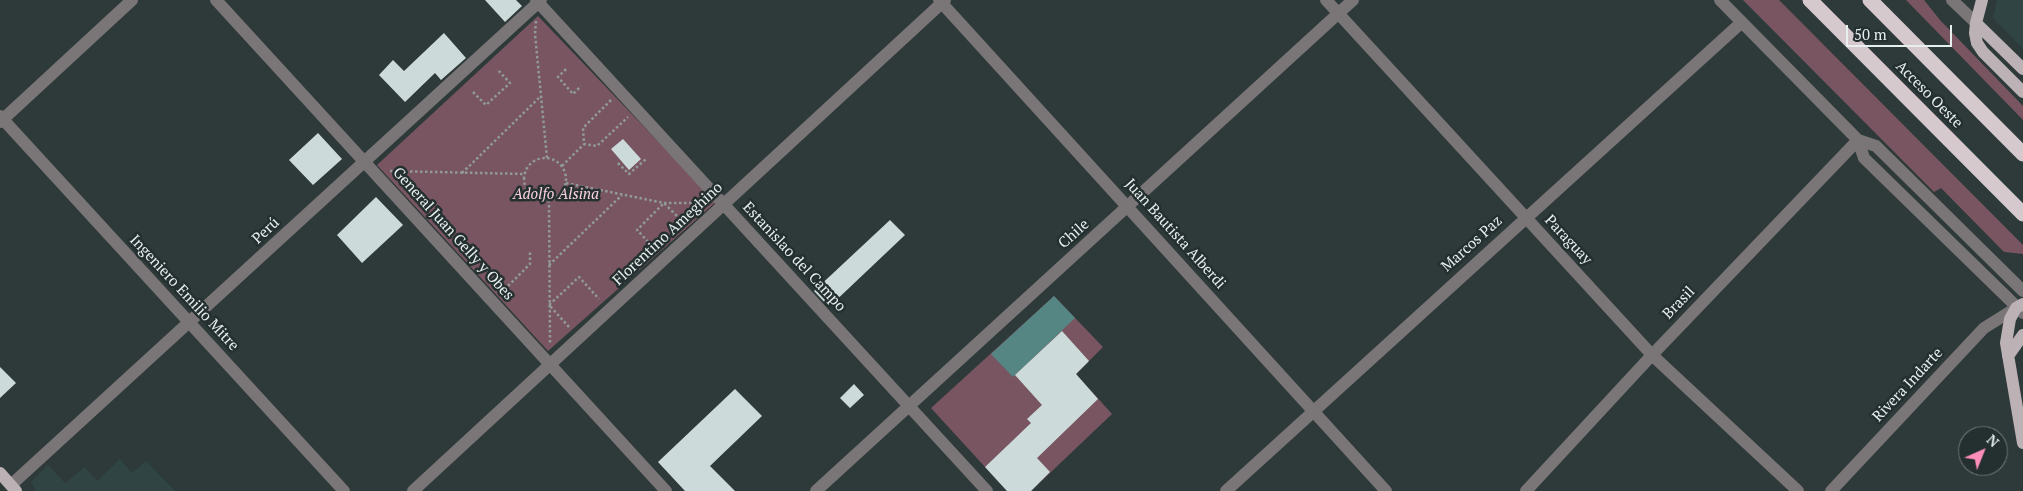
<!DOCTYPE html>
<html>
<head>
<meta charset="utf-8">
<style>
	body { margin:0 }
	#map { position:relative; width:2023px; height:491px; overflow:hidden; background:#2e3a39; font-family:"PT Serif",serif }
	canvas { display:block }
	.north { position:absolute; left:1958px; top:426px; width:50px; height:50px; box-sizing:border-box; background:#242f2f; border:1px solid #727c7b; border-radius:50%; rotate:44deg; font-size:14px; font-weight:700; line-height:20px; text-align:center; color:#e7efee }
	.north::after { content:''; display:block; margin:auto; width:18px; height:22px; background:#ff8eba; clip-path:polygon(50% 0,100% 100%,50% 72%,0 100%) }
	.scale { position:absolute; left:1846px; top:25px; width:106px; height:22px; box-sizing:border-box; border:2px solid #e7efee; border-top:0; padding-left:6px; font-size:15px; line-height:18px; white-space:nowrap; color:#e7efee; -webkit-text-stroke:4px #242f2f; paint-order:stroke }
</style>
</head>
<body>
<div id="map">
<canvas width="2023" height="491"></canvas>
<div class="north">N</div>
<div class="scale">50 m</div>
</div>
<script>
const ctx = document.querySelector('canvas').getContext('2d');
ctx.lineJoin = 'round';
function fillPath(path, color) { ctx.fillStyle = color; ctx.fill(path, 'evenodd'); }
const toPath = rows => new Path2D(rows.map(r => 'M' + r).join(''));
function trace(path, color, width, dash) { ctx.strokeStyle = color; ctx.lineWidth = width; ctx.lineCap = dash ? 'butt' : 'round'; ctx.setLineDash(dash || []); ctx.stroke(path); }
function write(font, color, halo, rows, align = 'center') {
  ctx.font = font + ' "PT Serif",serif'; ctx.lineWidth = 5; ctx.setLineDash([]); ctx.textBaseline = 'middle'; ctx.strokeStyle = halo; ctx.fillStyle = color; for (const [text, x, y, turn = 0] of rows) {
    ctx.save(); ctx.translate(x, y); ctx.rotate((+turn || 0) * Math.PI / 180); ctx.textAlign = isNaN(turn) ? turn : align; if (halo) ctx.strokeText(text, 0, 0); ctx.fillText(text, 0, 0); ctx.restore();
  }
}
fillPath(toPath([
	[1997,0,2023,0,2023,49,1993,18],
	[120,459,132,473,146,461,175,491,36,491,31,482,48,465,65,483,85,467,97,481]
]), '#2f4443');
fillPath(toPath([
	[1743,0,1779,0,2023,245,2023,254,2004,252,1941,188,1934,192],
	[1906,0,1924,0,1940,20,2023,106,2023,120],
	[538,16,716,202,548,351,377,165],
	[1054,296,1103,347,1076,374,1112,414,1031,491,1007,491,931,408]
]), '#785561');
fillPath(toPath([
	[1054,296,1075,318,1013,377,991,354]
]), '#568684');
fillPath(toPath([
	[485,0,516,0,522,6,505,22],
	[444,33,466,58,441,80,435,73,405,102,379,75,393,60,404,71],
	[318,133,342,159,313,185,289,160],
	[623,139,641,159,629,170,611,149],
	[376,197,403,225,362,263,337,235],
	[890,220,905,235,829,307,814,291],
	[1062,331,1089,361,1076,374,1098,399,1037,458,1050,472,1031,491,1007,491,985,467,1031,423,1027,419,1042,405,1015,375],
	[0,367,16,383,0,398],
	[854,384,864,395,850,408,840,398],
	[735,389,762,416,710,466,735,491,685,491,658,462]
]), '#ccdbda');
trace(toPath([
	[536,21,535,34,547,158],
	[566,69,558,77,573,94,581,86],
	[473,92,486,105,510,83,497,69],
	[611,100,583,128,584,144,597,146,628,117],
	'524 179a21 21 0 1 1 42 0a21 21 0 1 1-42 0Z',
	[618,163,629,174,646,159],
	[562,166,584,144],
	[390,171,525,174],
	[462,173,540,97],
	[566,183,664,203,705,203],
	[549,200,550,343],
	[655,249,637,230,664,203,683,222],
	[549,265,622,195],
	[501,293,530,264,530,252],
	[569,327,549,305,579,277,599,299]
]), '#919a99', 2.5, [2.5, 2.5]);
trace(toPath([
	[216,0,666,491],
	[536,0,987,491],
	[939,0,1386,491],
	[1326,0,1652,355,1798,491],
	[1720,0,1858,140,1864,158,2023,313],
	[1952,0,1976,23],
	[0,116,344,491],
	[0,122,132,0],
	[1858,140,1876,146,2023,291],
	[11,485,541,0],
	[413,491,945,0],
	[816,491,1353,0],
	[1226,491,1742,22],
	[1526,491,1652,355,1858,140],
	[1831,491,1984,328,2016,308]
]), '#7a7576', 12);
trace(toPath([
	[1982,0,1976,23,1975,33,1977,43,1983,52,2023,92],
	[1976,23,2023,69],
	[2023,304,2016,308,2010,319,2006,343,2023,443],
	[2008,356,2023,335],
	[0,473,16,491]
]), '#bcb1b5', 12);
trace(toPath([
	[1810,0,2023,214],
	[1870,0,2023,154]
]), '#d6c9cd', 15);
write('15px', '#e7efee', '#242f2f', [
	["Acceso Oeste",1929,95,45],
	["Perú",266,231,-43],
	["General Juan Gelly y Obes",453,234,48],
	["Florentino Ameghino",668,234,-43],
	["Chile",1074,234,-42],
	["Juan Bautista Alberdi",1175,234,48],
	["Paraguay",1568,240,47],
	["Marcos Paz",1472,244,-42],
	["Estanislao del Campo",794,257,47],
	["Ingeniero Emilio Mitre",184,293,47],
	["Brasil",1679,303,-46],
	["Rivera Indarte",1908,385,-47]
]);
write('italic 15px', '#fbd1df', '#242f2f', [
	["Adolfo Alsina",556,195]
]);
</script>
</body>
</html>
